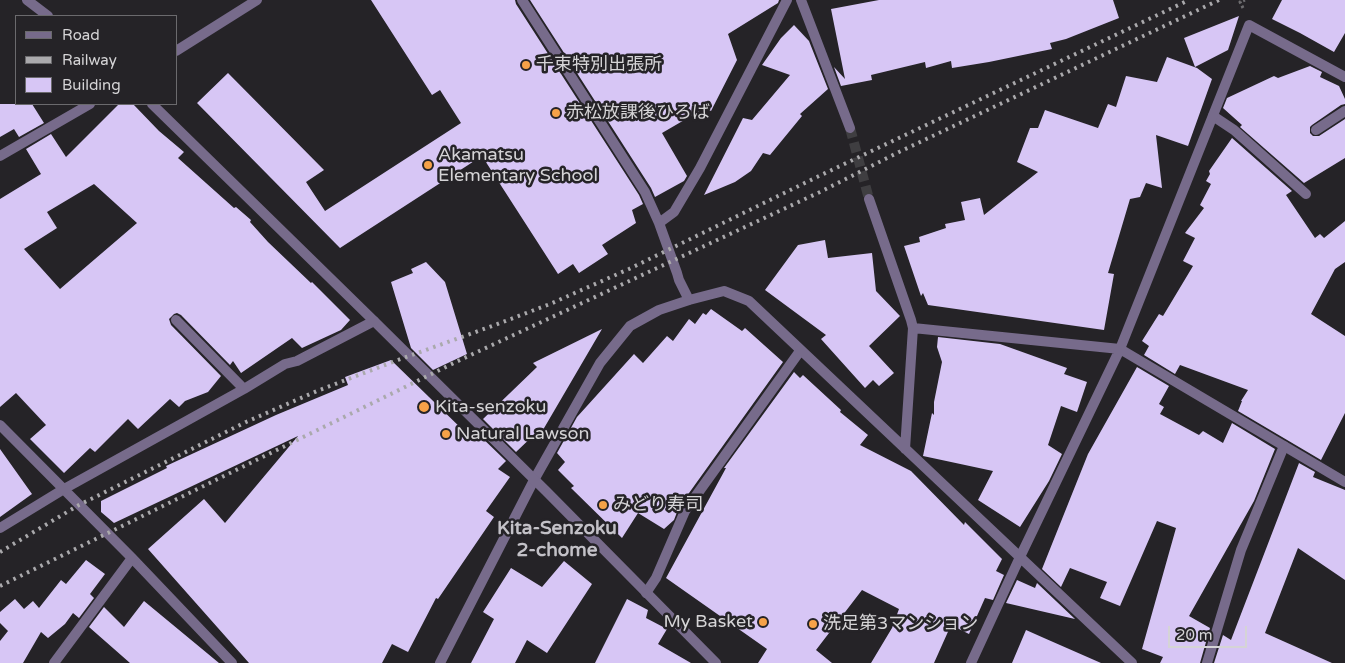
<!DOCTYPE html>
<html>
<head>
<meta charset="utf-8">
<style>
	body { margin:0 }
	#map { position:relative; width:1345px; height:663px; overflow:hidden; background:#252327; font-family:"Varela Round",sans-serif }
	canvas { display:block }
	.legend { position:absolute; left:15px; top:15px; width:162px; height:90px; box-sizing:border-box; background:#252327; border:1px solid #6b6a6d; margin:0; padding:6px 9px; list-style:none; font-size:15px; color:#d5d4d6 }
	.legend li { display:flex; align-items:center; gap:10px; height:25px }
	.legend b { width:25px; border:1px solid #6b6a6d }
	.scale { position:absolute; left:1168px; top:626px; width:79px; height:22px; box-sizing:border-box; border:2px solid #d5d4d6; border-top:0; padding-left:6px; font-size:15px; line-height:18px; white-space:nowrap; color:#d5d4d6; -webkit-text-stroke:4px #252327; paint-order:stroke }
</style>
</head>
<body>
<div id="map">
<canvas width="1345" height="663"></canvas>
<ul class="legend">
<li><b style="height:6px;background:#776b8b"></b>Road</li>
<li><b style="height:6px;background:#aaa9ac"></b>Railway</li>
<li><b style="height:14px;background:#d7c6f5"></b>Building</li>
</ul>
<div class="scale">20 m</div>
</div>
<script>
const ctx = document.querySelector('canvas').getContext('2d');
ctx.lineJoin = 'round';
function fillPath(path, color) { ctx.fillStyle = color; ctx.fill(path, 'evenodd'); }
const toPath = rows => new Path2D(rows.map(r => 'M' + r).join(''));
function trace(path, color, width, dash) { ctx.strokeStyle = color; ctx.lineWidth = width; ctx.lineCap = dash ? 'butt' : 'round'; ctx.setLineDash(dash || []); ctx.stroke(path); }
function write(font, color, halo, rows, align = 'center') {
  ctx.font = font + ' "Varela Round","Noto Sans JP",sans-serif'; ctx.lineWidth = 5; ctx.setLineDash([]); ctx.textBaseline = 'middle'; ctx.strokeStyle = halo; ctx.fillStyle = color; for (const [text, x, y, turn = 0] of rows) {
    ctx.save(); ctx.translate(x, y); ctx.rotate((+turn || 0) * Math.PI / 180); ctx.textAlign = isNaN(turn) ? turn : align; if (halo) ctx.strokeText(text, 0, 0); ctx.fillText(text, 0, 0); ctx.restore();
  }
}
fillPath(toPath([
	[371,0,515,0,516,4,639,195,643,204,632,210,636,223,602,245,608,254,579,273,573,264,558,274,482,156,340,248,197,103,228,73,324,170,306,182,325,211,461,123,440,90,432,95],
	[530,0,779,0,778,3,728,34,737,60,711,111,705,108,662,133,687,176,684,181,655,197,651,188],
	[879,0,1113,0,1119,18,1066,39,1050,43,1052,49,989,62,952,68,951,61,926,68,925,62,871,75,872,80,841,86,834,67,845,79,831,9],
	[1282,0,1345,0,1345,33,1334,52,1300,33,1272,19],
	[1239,16,1228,50,1195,67,1184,38],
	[794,25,809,41,828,89,800,114,802,116,770,155,763,153,751,171,735,182,704,195,743,118,752,120,790,75,762,65,781,38],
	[1167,57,1197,68,1212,79,1188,146,1156,135,1162,188,1146,183,1140,197,1130,199,1108,273,1114,274,1104,330,928,305,923,293,921,296,904,246,920,242,919,237,946,228,945,224,965,220,961,202,980,198,984,215,1038,172,1017,162,1030,128,1038,128,1045,110,1098,128,1108,104,1116,107,1126,76,1157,82],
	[1310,66,1322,72,1320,77,1339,86,1345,99,1345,104,1341,105,1312,125,1310,127,1310,133,1313,136,1319,136,1345,119,1345,158,1304,183,1240,127,1242,125,1223,108,1227,98,1274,76,1278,78],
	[0,104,32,104,44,123,19,137,14,129,0,137],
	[119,104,133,104,159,131,184,152,178,158,234,208,236,207,251,220,250,222,268,242,311,283,312,282,350,320,341,330,302,348,292,338,241,373,233,361,230,365,181,315,177,313,174,314,169,319,171,325,221,376,208,392,185,401,179,407,170,399,138,429,128,419,95,452,90,448,64,473,30,439,46,425,16,393,0,407,0,199,41,174,26,149,51,134,66,157],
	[94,184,137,223,60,289,24,249,57,228,47,212],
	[1232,138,1292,191,1286,195,1315,238,1320,234,1324,238,1345,221,1345,262,1335,269,1311,314,1345,336,1345,413,1321,460,1238,411,1242,401,1241,401,1248,390,1180,365,1175,374,1144,355,1149,346,1142,341,1159,314,1163,316,1193,266,1183,261,1195,238,1185,233,1204,208,1200,205,1211,184,1206,181,1210,174,1209,171],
	[825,240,828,258,872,253,876,291,900,316,869,346,894,373,879,386,873,380,865,388,821,339,826,335,765,290,798,245],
	[426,262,445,282,467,354,433,370,411,348,391,282,413,273,411,269],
	[711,309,742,331,745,328,783,362,679,507,674,520,664,529,638,513,622,538,571,488,574,486,558,470,565,462,557,453,577,417,634,354,643,363,667,336,673,341,689,319,695,324,703,313,706,315],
	[602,329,540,435,537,432,516,452,483,419,537,367,533,363],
	[938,337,1000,344,1067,368,1064,374,1087,382,1077,412,1061,406,1048,445,1062,454,1049,481,1020,527,978,500,993,471,923,456,932,413,934,415,934,402,942,362,937,347],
	[391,360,467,434,473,429,506,461,498,469,510,477,486,511,494,517,438,599,436,598,408,652,392,644,382,663,249,663,148,549,204,499,225,523,298,436,114,523,101,512,101,501,167,468,166,466,276,415,348,385,345,377],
	[1137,367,1169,386,1159,404,1164,407,1160,414,1199,435,1203,431,1223,443,1232,423,1275,449,1254,501,1189,616,1210,628,1200,663,1160,663,1163,657,1142,649,1176,528,1157,521,1120,606,1100,598,1107,582,1070,568,1061,587,1042,569,1088,454],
	[794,372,800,378,803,375,841,410,840,412,868,435,860,445,911,471,964,525,965,522,1002,559,996,571,1004,575,993,600,985,598,969,634,951,625,934,663,871,663,892,628,899,609,862,590,816,650,832,663,758,663,767,649,666,578,726,468,724,468],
	[0,449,32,494,0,517],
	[1299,463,1315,472,1313,477,1345,490,1345,580,1298,548,1265,633,1332,663,1214,663,1223,635,1231,640],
	[86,560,105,574,90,594,94,598,79,618,73,613,65,624,48,638,41,632,23,663,0,663,0,641,8,631,0,623,0,612,15,599,24,609,33,601,39,608,61,580,66,584],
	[564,561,592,584,547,653,527,640,515,663,471,663,494,619,483,612,511,568,542,587],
	[1017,580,1035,588,1037,583,1075,619,1006,603],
	[627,599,648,610,646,618,667,629,658,644,691,663,595,663],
	[144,601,219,663,130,663,89,627,104,607,124,627],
	[1026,630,1044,638,1101,663,1012,663]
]), '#d7c6f5');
trace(toPath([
	[850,128,869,199]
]), '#3f3e41', 10, [10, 5]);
trace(toPath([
	[1243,8,1240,2,1245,0]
]), '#6e6d70', 3, [2.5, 2.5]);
trace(toPath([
	[1213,116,1234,130,1306,194],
	[1316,130,1345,111],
	[1207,663,1241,550,1284,446]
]), '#776b8b', 10);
trace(toPath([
	[522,0,645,192,659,223,677,273,679,280,689,300],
	[801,0,850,128],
	[869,199,911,320,913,328,905,449],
	[659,223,674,212,700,168,787,0],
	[176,320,244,389],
	[913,328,1120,349,1345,482],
	[0,425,132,558,232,663],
	[0,528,64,489,244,389,285,364,297,361,374,321],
	[646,593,656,578,685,511,800,351],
	[54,663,132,558],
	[440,663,534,480,600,363,630,326,659,310,689,300,724,291,749,301,1132,663],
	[971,663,1020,557,1120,349,1249,25,1345,77]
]), '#776b8b', 10);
trace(toPath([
	[27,0,48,16],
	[176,51,257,0],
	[152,104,374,321,546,491,716,663],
	[0,156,90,104]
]), '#776b8b', 10);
trace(toPath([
	[0,552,79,505,246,422,317,391,398,360,495,325,550,304,629,269,817,177,1189,0],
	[0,586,460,360,820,192,899,152,1219,0]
]), '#aaa9ac', 4, [2.5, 5]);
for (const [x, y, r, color] of [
	[526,65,5,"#f6a248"],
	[556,113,5,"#f6a248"],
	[428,165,5,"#f6a248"],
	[424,407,6,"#f6a248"],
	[446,434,5,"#f6a248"],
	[603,505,5,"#f6a248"],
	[763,622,5,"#f6a248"],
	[813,624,5,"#f6a248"]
]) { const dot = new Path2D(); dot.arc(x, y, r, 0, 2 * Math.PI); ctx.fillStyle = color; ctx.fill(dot); trace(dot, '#252327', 2); }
write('18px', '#d5d4d6', '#252327', [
	["千束特別出張所",536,65],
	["赤松放課後ひろば",566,113],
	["Akamatsu",438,155],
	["Elementary School",438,176],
	["Kita-senzoku",435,407],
	["Natural Lawson",456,434],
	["みどり寿司",613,505],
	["My Basket",753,622,"right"],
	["洗足第3マンション",823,624]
], 'left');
write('bold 19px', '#c3c1c7', '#252327', [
	["Kita-Senzoku",557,529],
	["2-chome",557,551]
]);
</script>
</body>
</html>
